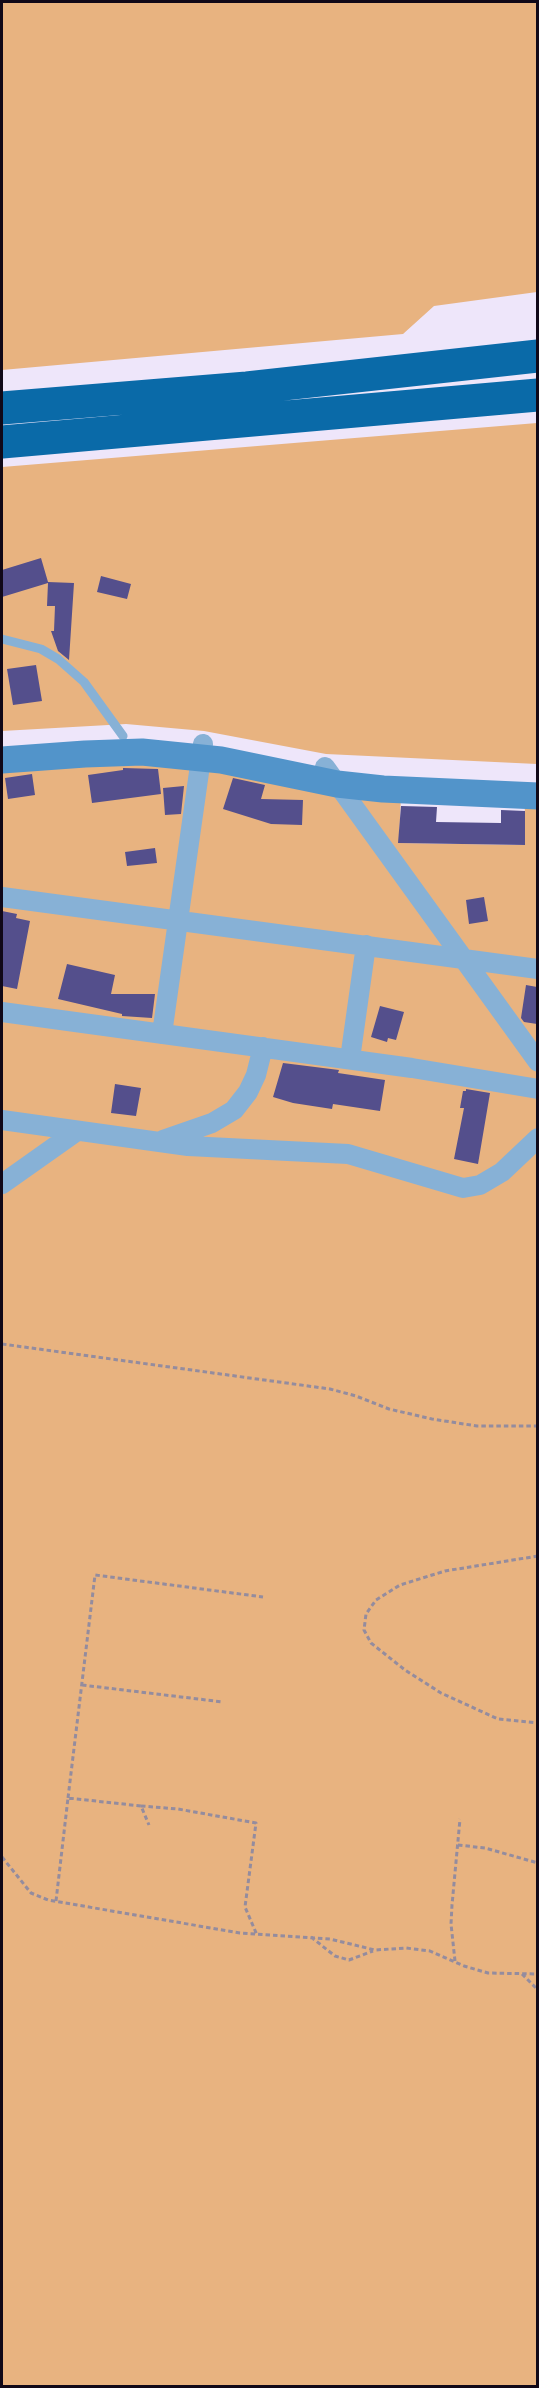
<!DOCTYPE html>
<html>
<head>
<meta charset="utf-8">
<style>
	body { margin:0 }
	#map { position:relative; width:539px; height:2388px; overflow:hidden; background:#eee6fa; font-family:Lora,serif }
	canvas { display:block }
	.frame { position:absolute; inset:0; border:3px solid #100818; pointer-events:none }
</style>
</head>
<body>
<div id="map">
<canvas width="539" height="2388"></canvas>
<div class="frame"></div>
</div>
<script>
const ctx = document.querySelector('canvas').getContext('2d');
ctx.lineJoin = 'round';
function fillPath(path, color) { ctx.fillStyle = color; ctx.fill(path, 'evenodd'); }
const toPath = rows => new Path2D(rows.map(r => 'M' + r).join(''));
function trace(path, color, width, dash) { ctx.strokeStyle = color; ctx.lineWidth = width; ctx.lineCap = dash ? 'butt' : 'round'; ctx.setLineDash(dash || []); ctx.stroke(path); }
fillPath(toPath([
	[2,2,537,2,537,292,434,306,403,334,2,370],
	[537,423,537,764,326,754,204,731,126,724,2,731,2,467],
	[109,764,185,764,401,795,399,843,524,845,525,801,537,802,537,2386,2,2386,2,771]
]), '#e8b380');
fillPath(toPath([
	[41,558,48,582,74,583,69,660,58,651,51,631,54,631,55,606,47,606,48,583,2,597,2,570],
	[101,576,131,584,127,599,97,592],
	[36,665,42,701,13,705,7,669],
	[123,768,158,769,161,794,92,803,88,775,123,770],
	[32,774,35,795,8,799,5,778],
	[233,778,265,785,261,799,303,800,302,825,271,824,223,809],
	[184,786,181,814,165,815,163,788],
	[401,806,437,807,436,822,501,823,501,810,525,811,525,845,398,843],
	[155,848,157,863,127,866,125,852],
	[484,897,488,921,469,924,466,900],
	[2,911,17,914,16,918,30,921,17,989,2,986],
	[67,964,115,975,111,994,155,994,152,1018,122,1016,122,1014,58,999],
	[526,985,537,987,537,1024,524,1022,521,1018],
	[380,1006,404,1012,396,1040,388,1038,387,1042,371,1037],
	[283,1063,339,1070,338,1073,385,1080,380,1111,333,1104,332,1109,293,1103,273,1097],
	[115,1084,141,1088,136,1116,111,1113],
	[466,1089,490,1093,478,1164,454,1159,464,1108,460,1108,463,1091,466,1091]
]), '#544f8c');
trace(toPath([
	[2,1344,330,1389,356,1396,389,1409,432,1419,477,1426,538,1426],
	[538,1556,445,1571,400,1585,376,1600,366,1614,364,1630,371,1643,405,1670,441,1693,498,1719,538,1723],
	[82,1685,223,1702],
	[68,1798,95,1575,263,1597],
	[141,1806,178,1809,256,1823,245,1907,257,1935],
	[458,1845,485,1848,538,1863],
	[2,1857,31,1893,48,1900,240,1933,330,1939,375,1950,406,1948,430,1951,464,1966,488,1973,538,1974],
	[56,1901,68,1798,141,1806,149,1825],
	[311,1937,335,1956,349,1960,373,1951],
	[455,1961,451,1924,452,1905,460,1819],
	[522,1974,538,1990]
]), '#948c9e', 3, [4.5, 3]);
trace(toPath([
	[2,639,41,649,58,659,84,682,123,736]
]), '#87b1d6', 9);
trace(toPath([
	[325,767,538,1062],
	[2,897,538,969],
	[2,1012,412,1068,538,1089],
	[162,1034,203,744],
	[350,1059,366,945],
	[2,1120,188,1146,348,1154,463,1188,480,1185,502,1172,538,1138],
	[163,1140,212,1123,234,1110,248,1092,256,1075,263,1047],
	[2,1184,77,1131]
]), '#87b1d6', 20);
trace(toPath([
	[2,760,85,754,142,752,221,760,337,784,383,789,538,796]
]), '#5294ca', 27);
trace(toPath([
	[2,408,247,388,538,356],
	[2,442,538,395]
]), '#0a6aa8', 33);
</script>
</body>
</html>
